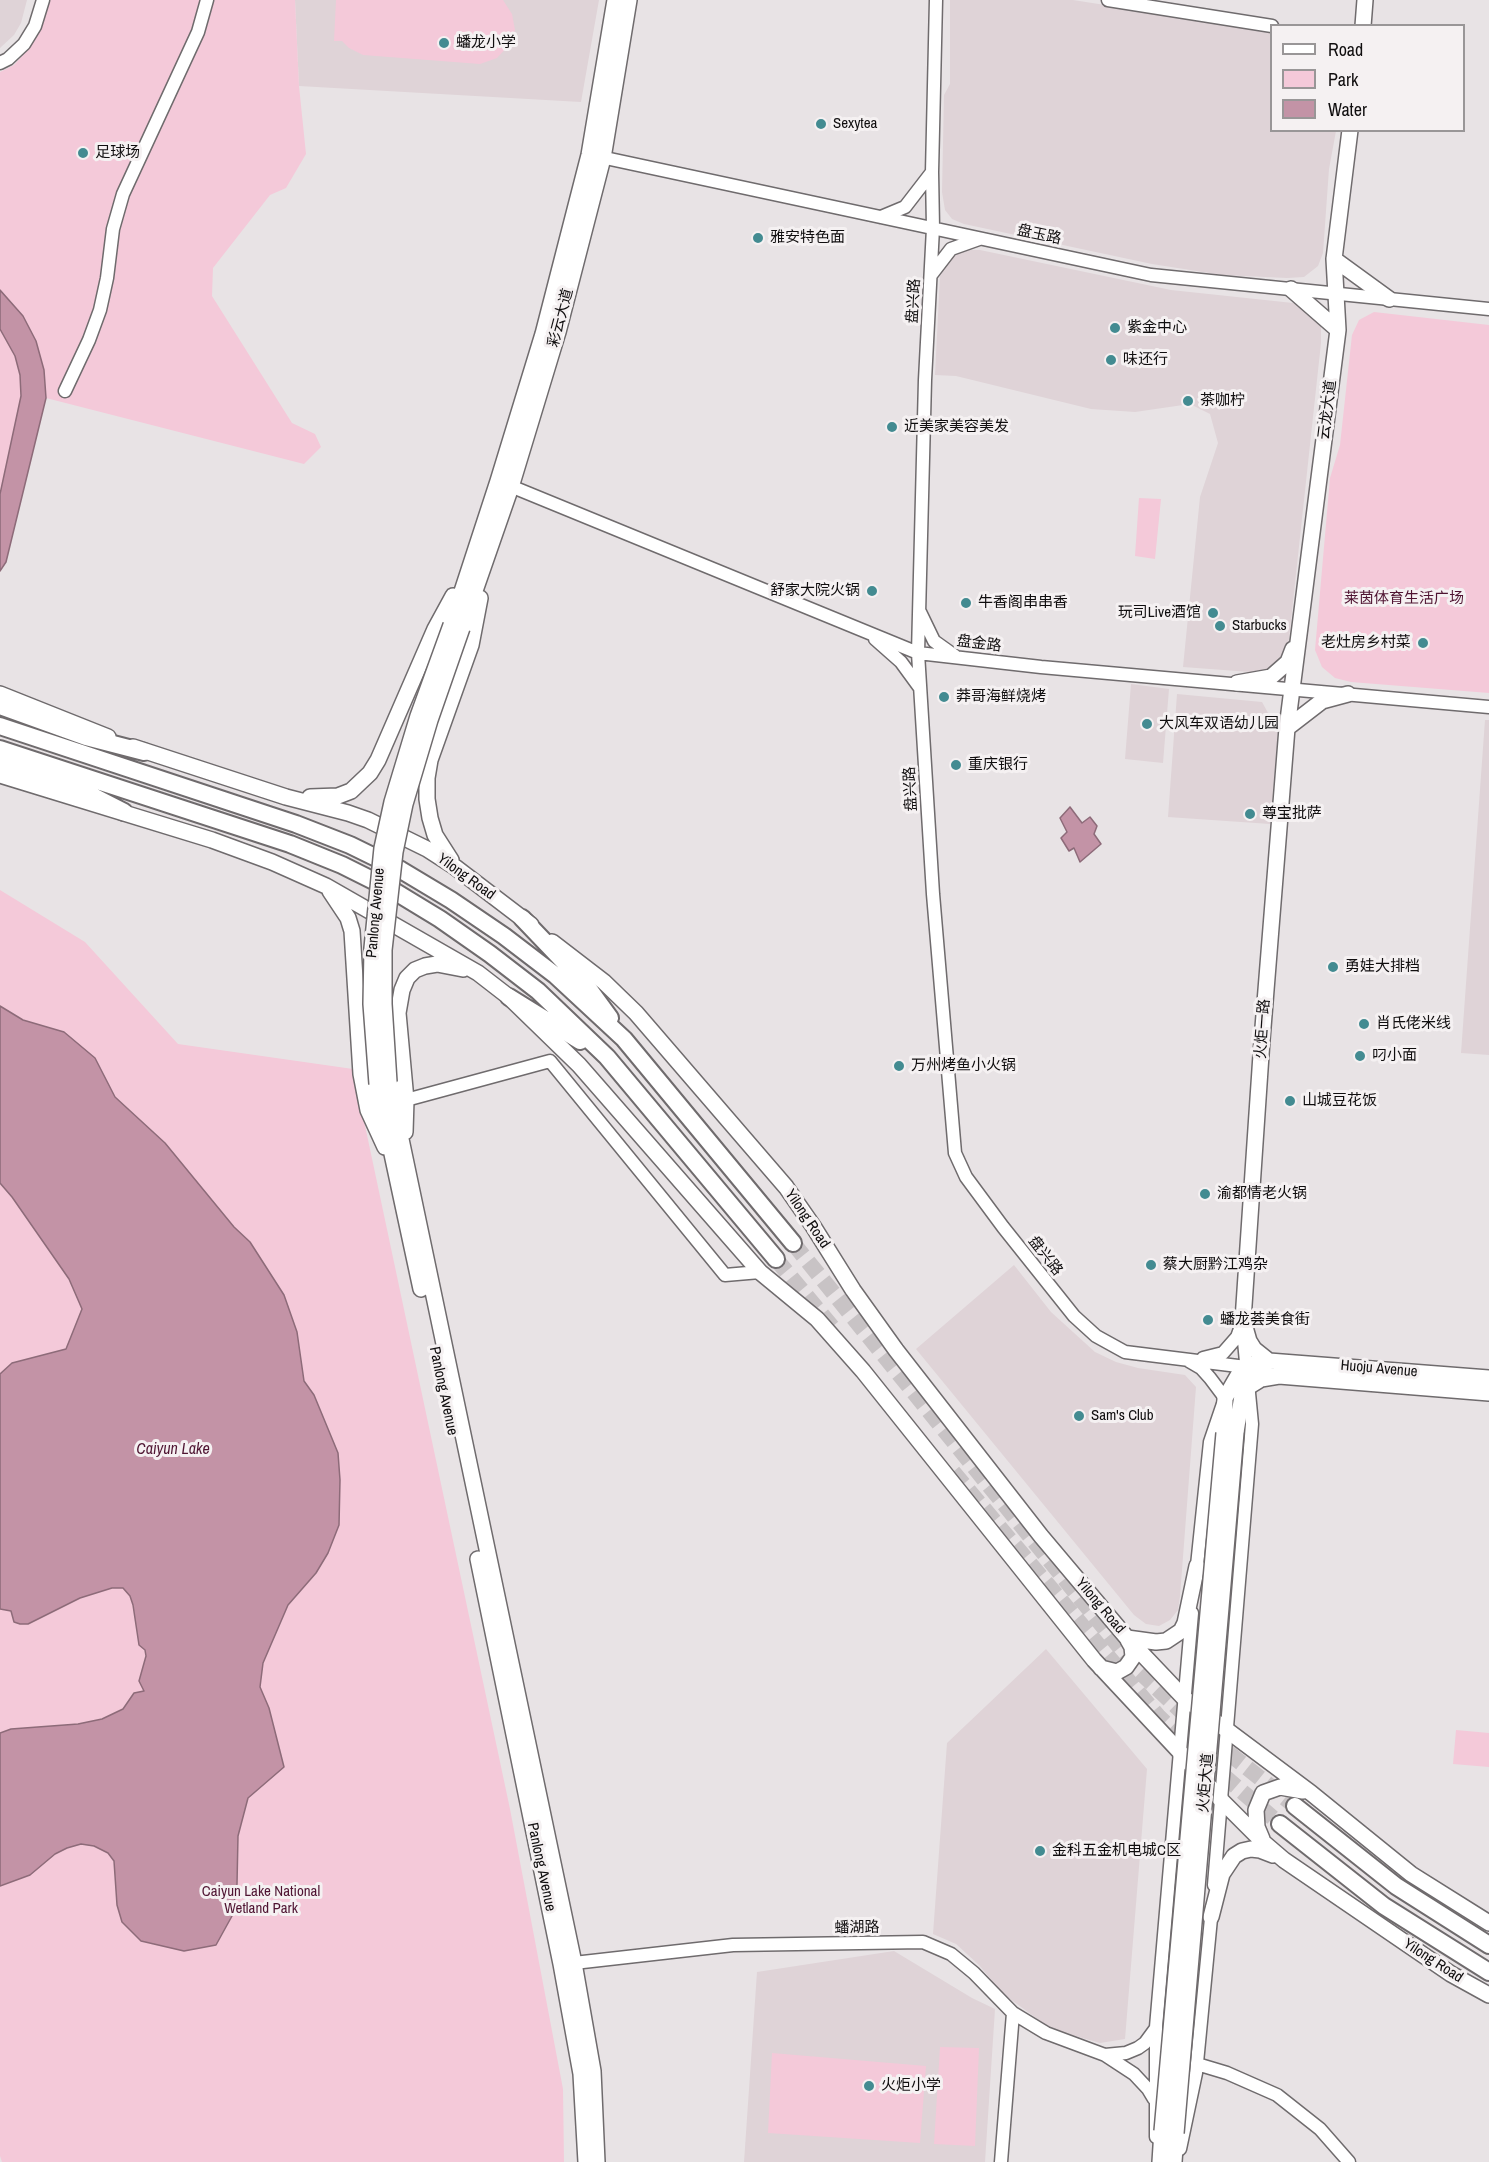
<!DOCTYPE html>
<html>
<head>
<meta charset="utf-8">
<style>
	body { margin:0 }
	#map { position:relative; width:1489px; height:2162px; overflow:hidden; background:#e8e3e5; font-family:"Archivo Narrow",sans-serif }
	canvas { display:block }
	.legend { position:absolute; left:1270px; top:24px; width:195px; height:108px; box-sizing:border-box; background:#f5f1f2; border:2px solid #999697; margin:0; padding:8px 10px; list-style:none; font-size:18px; color:#100e0f }
	.legend li { display:flex; align-items:center; gap:12px; height:30px }
	.legend b { width:30px; border:2px solid #999697 }
</style>
</head>
<body>
<div id="map">
<canvas width="1489" height="2162"></canvas>
<ul class="legend">
<li><b style="height:8px;background:#fff"></b>Road</li>
<li><b style="height:16px;background:#f4c9d9"></b>Park</li>
<li><b style="height:16px;background:#c393a6"></b>Water</li>
</ul>
</div>
<script>
const ctx = document.querySelector('canvas').getContext('2d');
ctx.lineJoin = 'round';
function fillPath(path, color) { ctx.fillStyle = color; ctx.fill(path, 'evenodd'); }
const toPath = rows => new Path2D(rows.map(r => 'M' + r).join(''));
function trace(path, color, width, dash) { ctx.strokeStyle = color; ctx.lineWidth = width; ctx.lineCap = dash ? 'butt' : 'round'; ctx.setLineDash(dash || []); ctx.stroke(path); }
function write(font, color, halo, rows, align = 'center') {
  ctx.font = font + ' "Archivo Narrow","Noto Sans SC",sans-serif'; ctx.lineWidth = 6; ctx.setLineDash([]); ctx.textBaseline = 'middle'; ctx.strokeStyle = halo; ctx.fillStyle = color; for (const [text, x, y, turn = 0] of rows) {
    ctx.save(); ctx.translate(x, y); ctx.rotate((+turn || 0) * Math.PI / 180); ctx.textAlign = isNaN(turn) ? turn : align; if (halo) ctx.strokeText(text, 0, 0); ctx.fillText(text, 0, 0); ctx.restore();
  }
}
fillPath(toPath([
	[0,0,27,0,21,23,14,35,0,48],
	[295,0,599,0,581,102,299,86],
	[950,0,1073,0,1271,31,1272,130,1336,131,1329,169,1323,253,1318,266,1304,277,1287,278,1222,275,1152,264,964,224,952,219,945,210,942,192,944,95,950,84],
	[961,250,980,250,1171,290,1293,303,1311,311,1321,325,1321,343,1288,648,1280,662,1264,673,1183,667,1200,497,1218,443,1210,414,1190,404,1135,412,1091,409,956,376,935,375,940,276,948,259],
	[1131,684,1169,689,1163,763,1125,759],
	[1177,694,1262,702,1278,731,1270,824,1168,817],
	[1485,720,1489,720,1489,1055,1461,1053],
	[1014,1265,1051,1312,1095,1352,1116,1362,1138,1368,1185,1375,1196,1387,1180,1596,1178,1610,1170,1620,1159,1626,1146,1624,1134,1615,916,1349],
	[1046,1649,1147,1769,1125,2039,1100,2043,1051,2029,1002,1993,979,1965,956,1944,933,1934,947,1743],
	[894,1951,972,1998,995,2009,985,2162,744,2162,757,1972]
]), '#dfd3d7');
fillPath(toPath([
	[49,0,295,0,299,86,306,154,286,188,270,195,213,268,212,296,292,423,315,434,321,447,304,464,46,398,44,370,23,316,0,290,0,72,14,65,31,46,41,29],
	[336,0,503,0,512,14,515,30,509,45,497,58,480,64,363,55,349,48,342,41,334,41],
	[1374,312,1489,325,1489,693,1351,682,1335,678,1322,667,1315,650,1330,478,1340,445,1352,335,1359,320],
	[0,329,15,356,20,375,21,396,0,494],
	[1139,498,1161,499,1155,559,1135,556],
	[0,890,85,942,178,1044,353,1069,510,1809,563,2089,564,2162,2,2162,0,2156],
	[1456,1730,1489,1733,1489,1767,1453,1764],
	[940,2047,979,2048,975,2146,934,2144],
	[772,2053,926,2066,920,2143,768,2133]
]), '#f4c9d9');
const water = toPath([
	[0,290,23,316,36,341,44,370,46,398,6,562,0,571,0,494,21,396,20,375,15,356,0,329,0,290],
	[1070,807,1082,823,1090,817,1097,826,1094,834,1101,844,1080,862,1074,848,1069,851,1061,838,1067,832,1060,818,1070,807],
	[0,1006,23,1020,64,1032,95,1058,115,1097,165,1143,234,1227,250,1242,284,1295,297,1332,304,1381,314,1395,338,1453,340,1480,339,1525,328,1553,316,1573,288,1605,263,1663,260,1687,269,1708,284,1767,248,1798,238,1836,237,1884,232,1916,216,1945,184,1951,141,1941,122,1922,117,1905,114,1861,108,1853,94,1846,81,1844,67,1848,55,1854,30,1875,0,1886,0,1733,11,1729,78,1724,102,1719,123,1709,134,1693,144,1691,139,1681,146,1656,145,1650,139,1645,133,1605,130,1596,123,1588,112,1588,80,1598,28,1624,20,1624,14,1622,11,1611,0,1609,0,1374,12,1363,66,1349,82,1309,69,1279,12,1197,0,1183,0,1006]
]);
fillPath(water, '#c393a6');
trace(water, '#8d6b79', 1.5);
trace(toPath([
	[793,1243,1139,1671,1206,1735,1295,1806],
	[776,1259,833,1328],
	[953,1472,1158,1716,1191,1748,1280,1824]
]), '#c8c3c5', 16, [16, 8]);
const minor = toPath([
	[936,0,932,172,933,228,925,380,918,653,933,894,955,1153,966,1177,1003,1227,1074,1316,1096,1336,1125,1352,1246,1367,1277,1376],
	[1108,0,1272,26],
	[0,63,8,59,24,44,35,26,43,0],
	[596,156,1151,275,1489,309],
	[881,217,905,207,932,172],
	[931,275,951,249,979,239],
	[65,391,89,340,100,310,107,278,113,229,123,194,198,32,207,0],
	[503,483,918,653,1041,667,1489,707],
	[920,612,934,641,955,656],
	[875,639,901,662,920,688],
	[406,1100,550,1061,725,1275,760,1272],
	[1203,1358,1223,1353,1237,1337,1241,1326],
	[1189,1361,1201,1368,1210,1378,1225,1398,1210,1442,1196,1575],
	[1214,1885,1252,1424,1243,1331],
	[574,1963,733,1945,923,1942,951,1954,974,1973,1013,2013,1046,2033,1105,2055,1134,2074,1148,2089,1154,2099],
	[1105,2055,1126,2053,1138,2048,1145,2043,1156,2028],
	[1197,2064,1227,2073,1277,2095,1320,2129,1349,2162],
	[1156,2137,1156,2027,1192,1613],
	[1180,2149,1196,2073,1212,1908],
	[1001,2162,1013,2013]
]);
const major = toPath([
	[1363,26,1365,0],
	[1334,259,1389,299],
	[1291,289,1338,330],
	[451,625,498,481,543,334,589,155,615,0],
	[462,628,511,487,558,332,603,158,629,0],
	[1237,683,1271,677,1288,662,1293,649],
	[0,694,108,737],
	[1287,728,1322,701,1348,694],
	[133,747,286,797,348,813,368,820,427,849,455,867,531,925],
	[0,775,212,840,272,862,326,886,478,973,509,997,579,1065,760,1272,817,1319,863,1371,1094,1660,1179,1751,1222,1801,1263,1842,1284,1860,1451,1974,1489,1995],
	[310,797,338,796,351,791,370,773,378,760,435,629,453,596],
	[451,860,435,835,430,818,427,799,427,778,430,760,471,645,480,598],
	[330,891,348,918,352,931,361,1074,368,1110,385,1147],
	[552,942,604,982,636,1013,786,1187,813,1226,853,1290,896,1350,1041,1536,1127,1638,1184,1698,1311,1793,1411,1874,1489,1923],
	[389,1082,574,1963,593,2071,597,2162],
	[377,1084,421,1289],
	[405,1132,406,1100,398,1013,402,990,407,978,415,970,425,966,437,964,463,969],
	[1269,1361,1254,1349,1249,1341,1243,1320,1262,1040,1287,728,1338,330,1334,259,1350,130],
	[1236,1432,1242,1396,1248,1387,1261,1379,1279,1376,1489,1393],
	[1224,1433,1225,1398,1240,1372,1246,1367,1256,1363,1269,1361,1489,1378],
	[478,1559,561,1964,581,2074,586,2162],
	[1127,1638,1156,1642,1166,1641,1181,1631,1185,1623,1197,1566],
	[1101,1668,1117,1672,1126,1667,1133,1657,1132,1647,1128,1640],
	[1262,1839,1257,1827,1256,1810,1263,1793,1280,1787,1303,1791],
	[1211,1917,1222,1874,1234,1856,1242,1851,1251,1849,1260,1850,1273,1855],
	[1160,2162,1162,2131],
	[1174,2162,1176,2133]
]);
const highway = toPath([
	[0,706,86,737,144,752],
	[0,726,296,824,350,845,401,870,451,900,504,936,555,975,624,1039,793,1243],
	[0,749,290,844,342,865,394,891,440,919,490,954,538,991,607,1057,776,1259],
	[0,761,71,785,124,812],
	[522,918,586,985,610,1018],
	[509,997,580,1041],
	[1295,1806,1396,1886,1489,1945],
	[1280,1824,1384,1906,1489,1972]
]);
trace(minor, '#6f6b6d', 15);
trace(major, '#6f6b6d', 18);
trace(highway, '#6f6b6d', 20);
trace(minor, '#fff', 12);
trace(major, '#fff', 15);
trace(highway, '#fff', 16);
const majorBridge = toPath([
	[389,1082,384,1004,384,950,395,852,405,804,430,720,462,628],
	[377,1084,371,1004,372,948,382,848,392,802,418,716,451,625],
	[1162,2131,1224,1433],
	[1176,2133,1236,1432]
]);
trace(majorBridge, '#6f6b6d', 18, []);
trace(majorBridge, '#fff', 15);
for (const [x, y, r, color] of [
	[444,43,6,"#438b91"],
	[821,124,6,"#438b91"],
	[83,153,6,"#438b91"],
	[758,238,6,"#438b91"],
	[1115,328,6,"#438b91"],
	[1111,360,6,"#438b91"],
	[1188,401,6,"#438b91"],
	[892,427,6,"#438b91"],
	[872,591,6,"#438b91"],
	[966,603,6,"#438b91"],
	[1213,613,6,"#438b91"],
	[1220,626,6,"#438b91"],
	[1423,643,6,"#438b91"],
	[944,697,6,"#438b91"],
	[1147,724,6,"#438b91"],
	[956,765,6,"#438b91"],
	[1250,814,6,"#438b91"],
	[1333,967,6,"#438b91"],
	[1364,1024,6,"#438b91"],
	[1360,1056,6,"#438b91"],
	[899,1066,6,"#438b91"],
	[1290,1101,6,"#438b91"],
	[1205,1194,6,"#438b91"],
	[1151,1265,6,"#438b91"],
	[1208,1320,6,"#438b91"],
	[1079,1416,6,"#438b91"],
	[1040,1851,6,"#438b91"],
	[869,2086,6,"#438b91"]
]) { const dot = new Path2D(); dot.arc(x, y, r, 0, 2 * Math.PI); ctx.fillStyle = color; ctx.fill(dot); trace(dot, '#f5f1f2', 2); }
write('15px', '#100e0f', '#f5f1f2', [
	["蟠龙小学",456,43],
	["Sexytea",833,124],
	["足球场",95,153],
	["雅安特色面",770,238],
	["紫金中心",1127,328],
	["味还行",1123,360],
	["茶咖柠",1200,401],
	["近美家美容美发",904,427],
	["舒家大院火锅",860,591,"right"],
	["牛香阁串串香",978,603],
	["玩司Live酒馆",1201,613,"right"],
	["Starbucks",1232,626],
	["老灶房乡村菜",1411,643,"right"],
	["莽哥海鲜烧烤",956,697],
	["大风车双语幼儿园",1159,724],
	["重庆银行",968,765],
	["尊宝批萨",1262,814],
	["勇娃大排档",1345,967],
	["肖氏佬米线",1376,1024],
	["叼小面",1372,1056],
	["万州烤鱼小火锅",911,1066],
	["山城豆花饭",1302,1101],
	["渝都情老火锅",1217,1194],
	["蔡大厨黔江鸡杂",1163,1265],
	["蟠龙荟美食街",1220,1320],
	["Sam's Club",1091,1416],
	["金科五金机电城C区",1052,1851],
	["火炬小学",881,2086]
], 'left');
write('15px', '#100e0f', '#f5f1f2', [
	["盘玉路",1039,235,12],
	["盘兴路",914,301,-87],
	["彩云大道",561,318,-75],
	["云龙大道",1328,410,-83],
	["盘金路",979,644,7],
	["盘兴路",911,789,-93],
	["Yilong Road",466,877,36],
	["Panlong Avenue",376,913,-85],
	["火炬一路",1263,1029,-86],
	["Yilong Road",807,1219,56],
	["盘兴路",1045,1256,52],
	["Huoju Avenue",1379,1369,5],
	["Panlong Avenue",443,1391,78],
	["Yilong Road",1100,1606,50],
	["火炬大道",1206,1783,-85],
	["Panlong Avenue",541,1867,78],
	["蟠湖路",857,1928,-1],
	["Yilong Road",1433,1961,33]
]);
write('15px', '#4f1432', '#f5f1f2', [
	["莱茵体育生活广场",1404,599],
	["Caiyun Lake National",261,1892],
	["Wetland Park",261,1909]
]);
write('italic 16px', '#4f1532', '#f5f1f2', [
	["Caiyun Lake",173,1450]
]);
</script>
</body>
</html>
